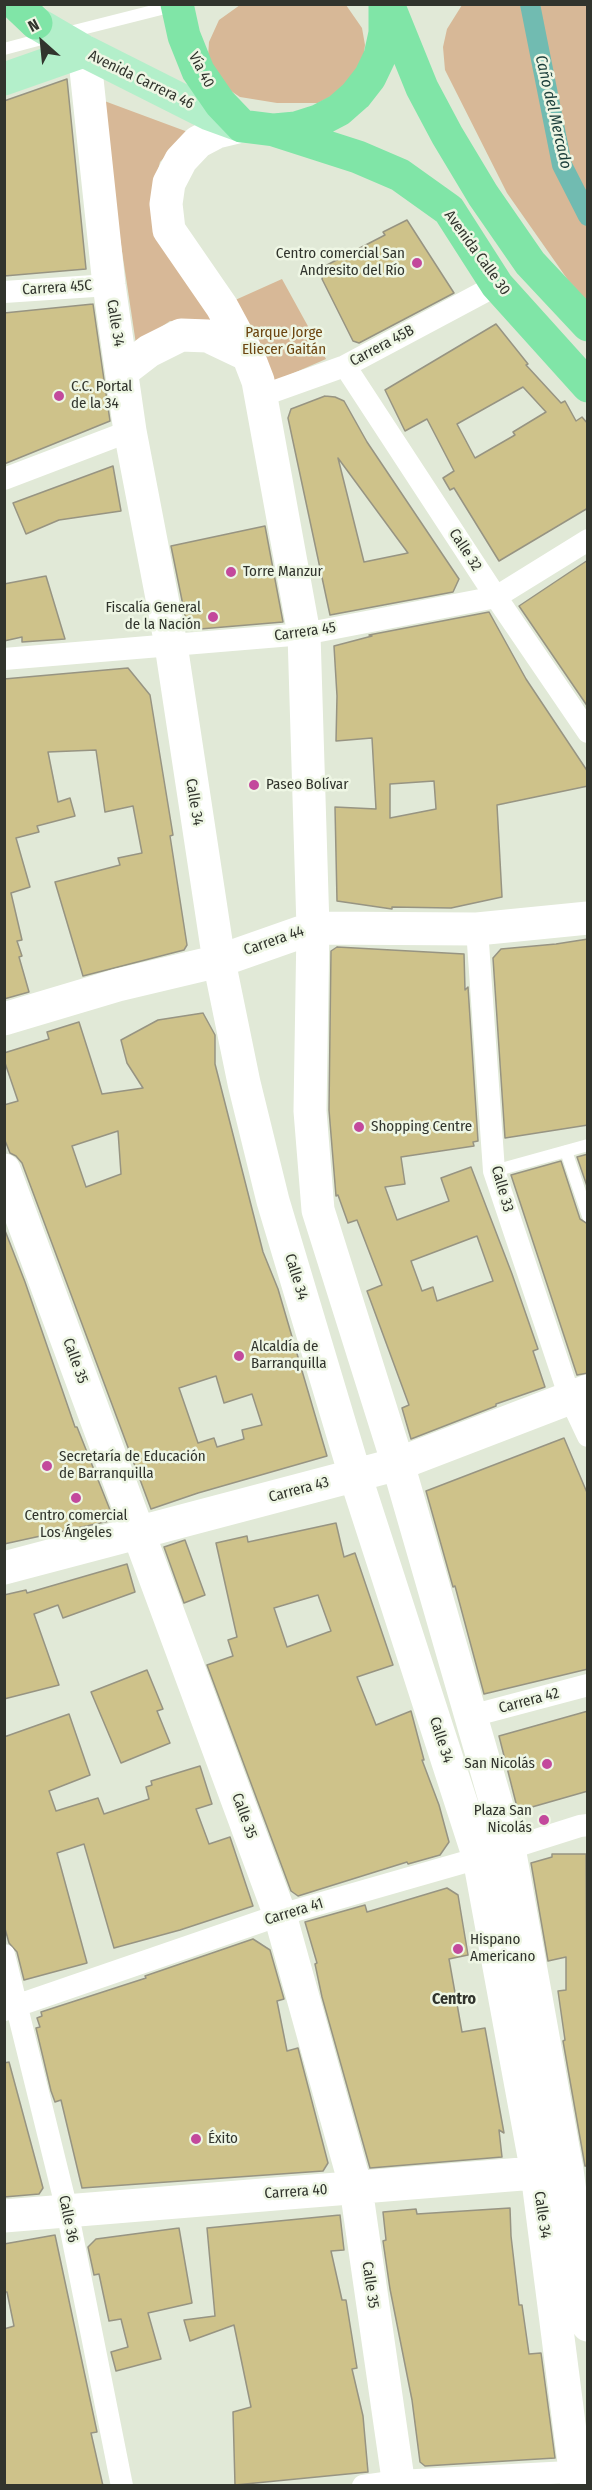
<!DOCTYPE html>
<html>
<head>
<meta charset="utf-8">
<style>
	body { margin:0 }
	#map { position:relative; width:592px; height:2490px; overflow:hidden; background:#e1e9d7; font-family:"Fira Sans Condensed",sans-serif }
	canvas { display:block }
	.frame { position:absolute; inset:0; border:6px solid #31342d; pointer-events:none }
	.north { position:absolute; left:12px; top:12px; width:60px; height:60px; -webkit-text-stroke:4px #eef6e4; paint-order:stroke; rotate:333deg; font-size:16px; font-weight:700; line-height:24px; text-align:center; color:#31342d }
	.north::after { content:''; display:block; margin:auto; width:21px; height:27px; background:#31342d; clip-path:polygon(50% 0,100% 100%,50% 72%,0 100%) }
</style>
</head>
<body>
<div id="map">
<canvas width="592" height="2490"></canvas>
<div class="frame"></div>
<div class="north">N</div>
</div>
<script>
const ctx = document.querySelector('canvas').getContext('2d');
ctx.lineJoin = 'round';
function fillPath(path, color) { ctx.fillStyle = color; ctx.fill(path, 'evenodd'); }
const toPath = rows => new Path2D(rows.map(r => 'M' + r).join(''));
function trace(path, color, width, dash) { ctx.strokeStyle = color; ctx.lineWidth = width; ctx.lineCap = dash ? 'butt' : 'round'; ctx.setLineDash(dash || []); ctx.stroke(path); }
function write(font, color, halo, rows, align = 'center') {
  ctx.font = font + ' "Fira Sans Condensed",sans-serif'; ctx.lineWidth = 5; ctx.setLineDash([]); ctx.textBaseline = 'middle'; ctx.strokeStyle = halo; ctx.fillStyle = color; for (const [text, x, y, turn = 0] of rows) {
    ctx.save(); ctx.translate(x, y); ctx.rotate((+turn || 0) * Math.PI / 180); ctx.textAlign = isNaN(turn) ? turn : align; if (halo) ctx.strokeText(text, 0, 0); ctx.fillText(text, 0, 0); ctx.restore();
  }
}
fillPath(toPath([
	[240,5,346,5,362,28,365,45,363,61,350,86,318,103,277,103,240,97,222,85,208,57,209,42,219,20],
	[462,5,587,5,587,301,568,280,507,193,445,70,443,47,447,29],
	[99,99,196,135,180,141,160,162,152,196,215,323,170,321,136,344],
	[282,279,326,359,273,382,233,301]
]), '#d7b897');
trace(toPath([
	[530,4,562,165,588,216]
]), '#71bbb1', 20);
const building = toPath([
	[67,79,86,269,4,276,4,101,67,79],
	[407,220,454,293,359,343,353,341,322,279,325,266,385,235,383,232,407,220],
	[93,304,110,421,4,464,4,313,93,304],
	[496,324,528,364,526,365,561,403,565,401,576,421,582,417,588,424,588,508,499,561,454,488,450,490,443,478,454,471,427,419,405,431,385,390,496,324],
	[523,387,546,412,513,432,515,435,475,458,457,424,523,387],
	[325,396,335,397,344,401,367,442,459,579,453,592,330,615,288,418,291,409,325,396],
	[338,458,408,553,364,562,338,458],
	[113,466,121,511,59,520,26,534,13,503,113,466],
	[265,526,283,622,188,630,171,546,265,526],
	[588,560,588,707,519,606,588,560],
	[46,576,65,639,22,642,22,637,4,641,4,584,46,576],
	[489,612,526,679,588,772,588,786,497,805,502,897,451,908,392,907,392,909,337,901,335,807,376,809,372,738,336,741,337,696,334,646,372,636,369,635,489,612],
	[434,781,436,809,390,818,390,784,434,781],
	[128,668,150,695,173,835,170,836,187,945,184,950,83,976,55,882,120,865,118,858,142,853,133,806,105,812,96,750,48,752,58,802,70,798,75,816,37,826,39,832,16,838,30,887,11,893,22,940,17,941,22,956,19,957,29,992,4,999,4,679,128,668],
	[588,939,588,1125,505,1138,493,958,501,949,556,944,588,939],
	[337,947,464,954,465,990,468,987,478,1141,473,1142,474,1146,401,1157,405,1184,385,1187,397,1220,449,1201,441,1178,471,1167,512,1274,538,1349,533,1351,545,1387,496,1404,496,1406,411,1439,402,1408,409,1405,367,1291,382,1285,357,1220,348,1223,338,1195,336,1196,329,1110,331,951,337,947],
	[477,1236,493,1281,437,1301,433,1287,422,1291,411,1261,477,1236],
	[203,1013,215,1035,215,1064,263,1252,278,1289,327,1456,198,1493,151,1509,22,1163,16,1156,10,1153,4,1138,4,1105,18,1101,4,1060,4,1053,49,1039,47,1032,79,1022,102,1094,143,1088,127,1063,121,1040,158,1020,203,1013],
	[118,1131,121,1174,86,1187,72,1146,118,1131],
	[216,1376,224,1403,252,1394,262,1425,242,1430,244,1439,217,1447,214,1438,198,1443,179,1388,216,1376],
	[588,1154,588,1189,577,1157,588,1154],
	[561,1161,580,1219,588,1224,588,1373,577,1375,511,1175,561,1161],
	[4,1228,25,1282,75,1427,77,1427,114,1520,4,1544,4,1228],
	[564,1438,588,1495,588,1669,484,1694,455,1586,453,1587,426,1491,564,1438],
	[336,1523,344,1557,355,1553,393,1665,357,1677,376,1725,411,1711,424,1760,422,1760,439,1805,449,1842,440,1855,408,1864,407,1862,298,1896,291,1891,207,1665,233,1656,228,1640,237,1637,216,1543,247,1536,248,1542,336,1523],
	[318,1595,331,1631,287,1647,274,1608,318,1595],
	[185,1540,205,1595,184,1603,164,1547,185,1540],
	[127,1564,135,1592,63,1618,58,1605,34,1614,59,1685,4,1699,4,1595,26,1590,27,1593,127,1564],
	[147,1670,163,1709,157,1711,170,1743,121,1763,91,1692,147,1670],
	[588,1711,588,1791,518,1811,499,1736,588,1711],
	[69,1714,90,1775,49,1791,56,1811,98,1798,104,1814,149,1799,146,1787,152,1785,151,1781,200,1766,212,1804,196,1809,209,1844,230,1837,253,1906,180,1930,114,1948,84,1844,57,1853,87,1963,24,1980,17,1952,9,1943,4,1925,4,1737,69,1714],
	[552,1854,586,1854,588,2166,585,2166,563,2041,565,2040,558,1991,566,1990,566,1957,548,1961,531,1863,552,1857,552,1854],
	[447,1888,458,1895,468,1955,449,1959,462,2032,485,2028,504,2133,499,2130,502,2157,370,2168,322,1997,315,1964,317,1963,305,1922,365,1905,367,1912,447,1888],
	[253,1939,270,1950,284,1999,277,2001,287,2051,298,2048,328,2163,323,2171,82,2188,61,2100,55,2102,51,2091,36,2028,40,2027,37,2018,42,2016,41,2012,146,1978,145,1976,253,1939],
	[9,2062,43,2188,39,2194,4,2197,4,2063,9,2062],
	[510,2208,511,2236,519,2305,522,2305,529,2354,541,2353,555,2458,425,2466,420,2462,412,2400,390,2289,383,2241,386,2240,383,2212,416,2209,417,2214,510,2208],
	[340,2215,344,2250,331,2251,342,2300,346,2300,357,2368,352,2369,363,2416,368,2472,235,2485,233,2412,251,2407,234,2325,190,2341,184,2320,215,2316,207,2228,340,2215],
	[179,2228,192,2303,148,2313,161,2359,116,2371,111,2352,128,2347,121,2319,109,2321,99,2274,94,2275,88,2247,96,2239,179,2228],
	[55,2235,97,2432,91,2433,103,2486,4,2486,4,2329,14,2326,7,2292,4,2292,4,2244,55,2235]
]);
fillPath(building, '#cec28a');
trace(building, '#979482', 1.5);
trace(toPath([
	[66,33,177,5],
	[4,49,49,37],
	[566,1151,588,1216],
	[494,1171,588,1145]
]), '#fff', 12);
trace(toPath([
	[4,292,109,285],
	[345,366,496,597,588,732],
	[261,396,345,366,497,285],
	[4,479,130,431],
	[4,659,304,634,496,597,588,540],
	[477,929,494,1171,570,1398,588,1436],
	[471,1716,588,1685],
	[4,1955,67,2210,122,2486],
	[4,2010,280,1915,479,1858,580,1826,588,1825],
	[363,2486,398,2481,588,2471]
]), '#fff', 22);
trace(toPath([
	[84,51,109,285,130,431,171,645,219,961,244,1083,273,1201,355,1475,479,1858,537,2173,577,2486],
	[242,126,217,132,198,142,181,160,169,183,166,204,169,230,222,307,248,355,258,381,304,634,313,928,310,1111,318,1210,398,1464,509,1848,567,2170,588,2325],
	[123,371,149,351,181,335,208,336,248,355],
	[4,1019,118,985,219,961,313,928,477,929,588,918],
	[4,1170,280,1915,356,2188,399,2486],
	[4,1568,398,1464,588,1391],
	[4,2216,559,2171]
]), '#fff', 33);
trace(toPath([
	[36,23,84,51,209,114,242,126],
	[4,79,84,51]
]), '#b3efca', 33);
trace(toPath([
	[16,4,36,23],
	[177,4,184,36,198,71,220,103,242,126,274,130,296,128,318,121,339,110,356,95,370,77,380,56,385,33,385,6],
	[388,4,422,88,447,135,483,195,530,263,588,325],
	[274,130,358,157,400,175,449,210,497,285,588,386]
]), '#80e5a7', 33);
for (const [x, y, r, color] of [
	[417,263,6,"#c3499c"],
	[59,396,6,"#c3499c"],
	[231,572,6,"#c3499c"],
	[213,617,6,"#c3499c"],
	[254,785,6,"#c3499c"],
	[359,1127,6,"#c3499c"],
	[239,1356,6,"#c3499c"],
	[47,1466,6,"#c3499c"],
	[76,1498,6,"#c3499c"],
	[547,1764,6,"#c3499c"],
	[544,1820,6,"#c3499c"],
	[458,1949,6,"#c3499c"],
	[196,2139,6,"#c3499c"]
]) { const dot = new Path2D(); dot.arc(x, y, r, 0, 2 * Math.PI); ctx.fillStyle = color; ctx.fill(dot); trace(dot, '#eef6e4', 2); }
write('15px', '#31342d', '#eef6e4', [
	["Vía 40",201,70,62],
	["Avenida Carrera 46",141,80,26],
	["Avenida Calle 30",477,253,54],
	["Carrera 45C",57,288,-4],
	["Calle 34",115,323,81],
	["Carrera 45B",382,346,-28],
	["Calle 32",465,550,57],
	["Carrera 45",305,632,-8],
	["Calle 34",194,802,81],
	["Carrera 44",274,941,-19],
	["Calle 33",502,1189,74],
	["Calle 34",296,1277,73],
	["Calle 35",75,1361,70],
	["Carrera 43",299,1490,-15],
	["Carrera 42",529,1701,-15],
	["Calle 34",441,1740,72],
	["Calle 35",244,1816,70],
	["Carrera 41",294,1912,-17],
	["Carrera 40",296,2192,-4],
	["Calle 34",542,2215,82],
	["Calle 36",68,2219,78],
	["Calle 35",370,2285,82]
]);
write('15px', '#31342d', '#eef6e4', [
	["Centro comercial San",405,254,"right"],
	["Andresito del Río",405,271,"right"],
	["C.C. Portal",71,387],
	["de la 34",71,404],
	["Torre Manzur",243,572],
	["Fiscalía General",201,608,"right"],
	["de la Nación",201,625,"right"],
	["Paseo Bolívar",266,785],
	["Shopping Centre",371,1127],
	["Alcaldía de",251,1347],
	["Barranquilla",251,1364],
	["Secretaría de Educación",59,1457],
	["de Barranquilla",59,1474],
	["Centro comercial",76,1516,"center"],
	["Los Ángeles",76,1533,"center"],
	["San Nicolás",535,1764,"right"],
	["Plaza San",532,1811,"right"],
	["Nicolás",532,1828,"right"],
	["Hispano",470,1940],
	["Americano",470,1957],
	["Éxito",208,2139]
], 'left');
write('15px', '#6c4510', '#eef6e4', [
	["Parque Jorge",284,333],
	["Eliecer Gaitán",284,350]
]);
write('italic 16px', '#1b3e3a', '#eef6e4', [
	["Caño del Mercado",553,112,77]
]);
write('bold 16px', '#31342d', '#eef6e4', [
	["Centro",454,2000]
]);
</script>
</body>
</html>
